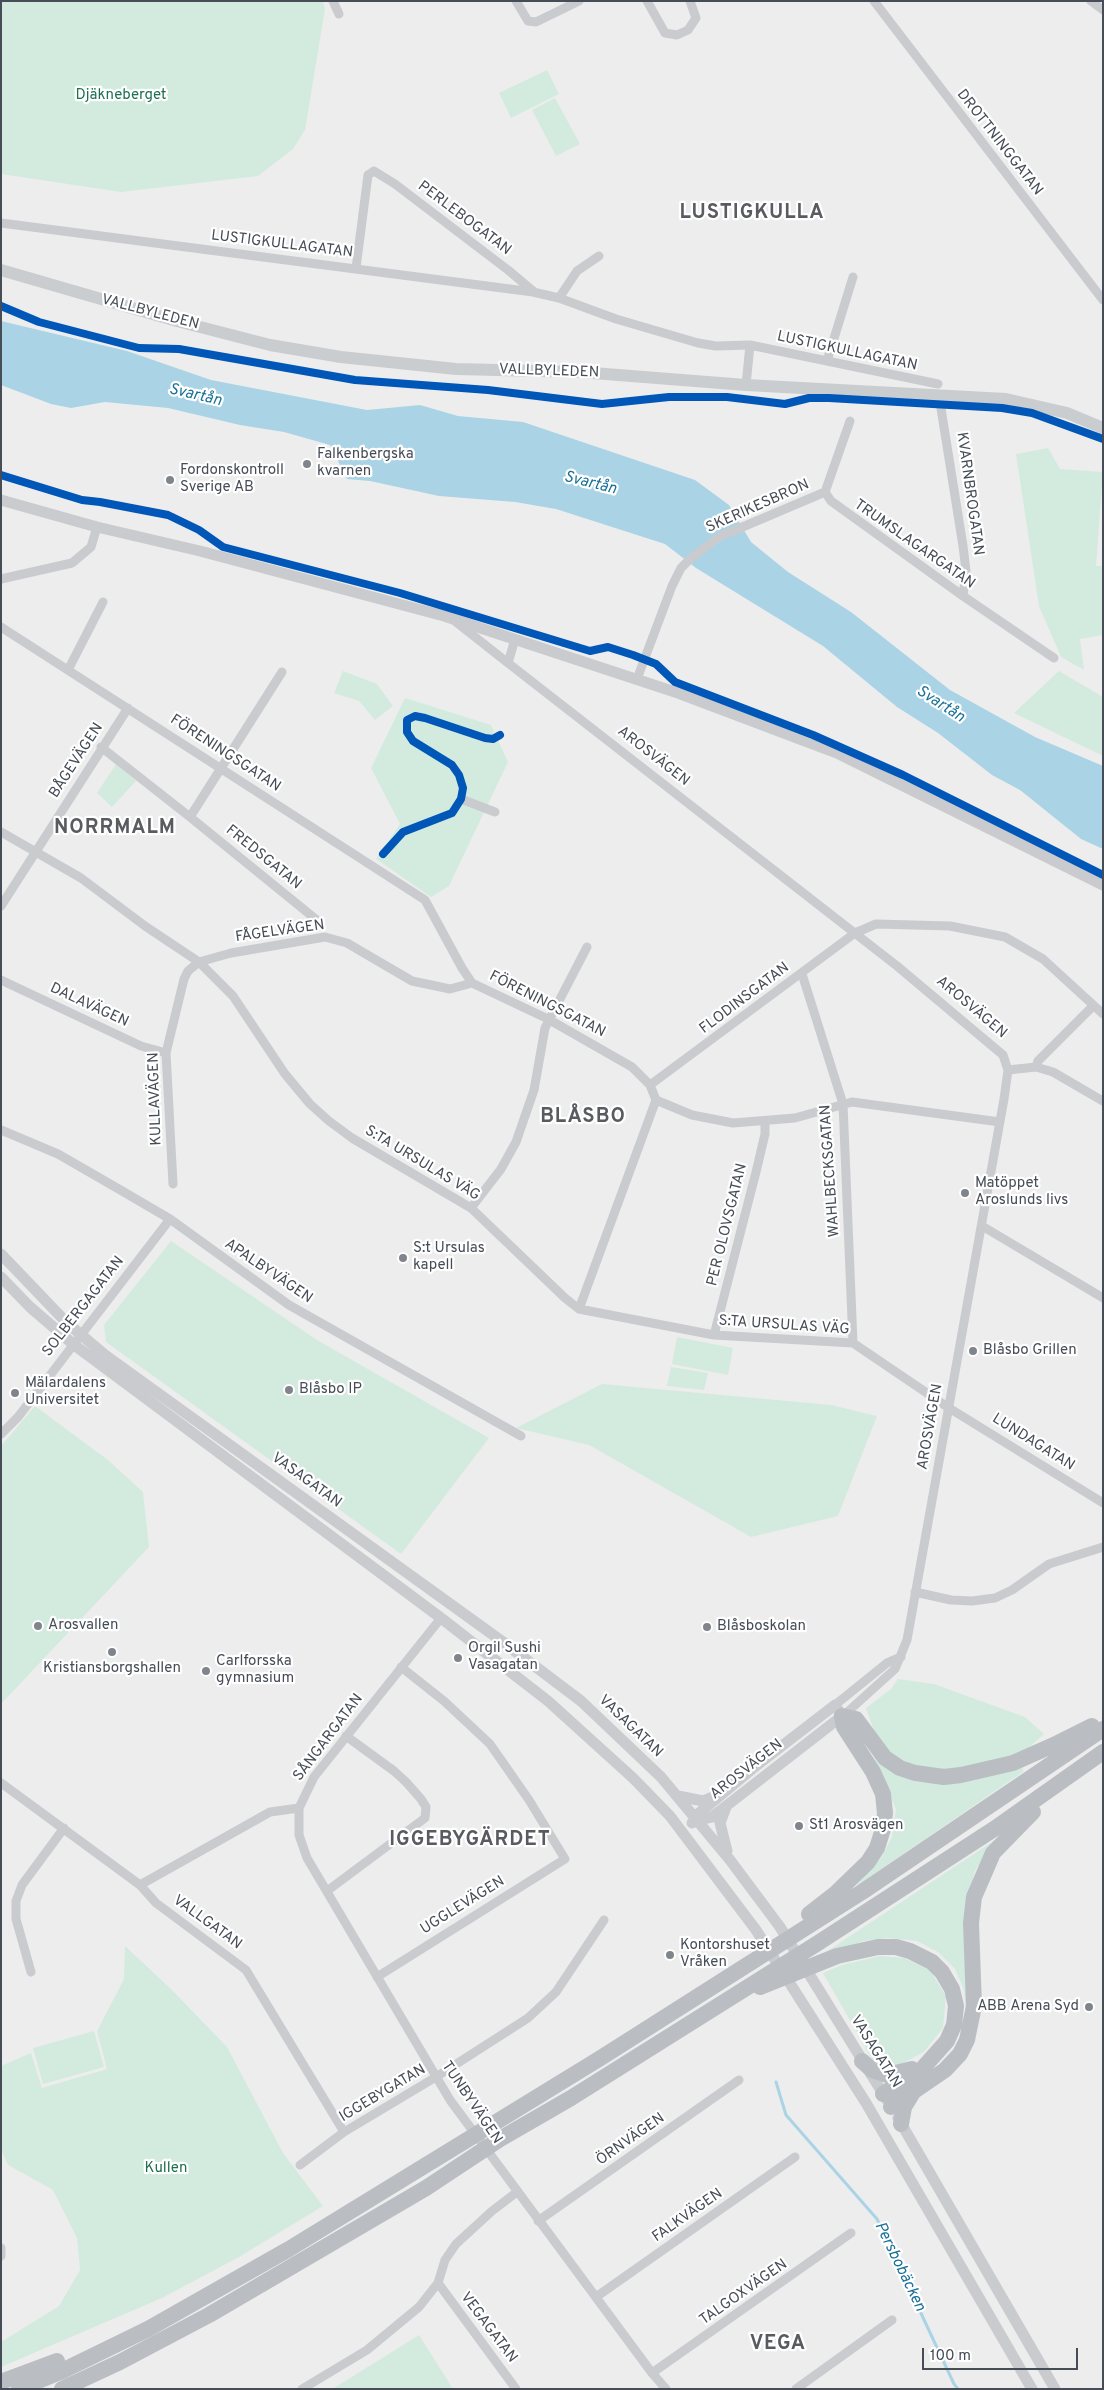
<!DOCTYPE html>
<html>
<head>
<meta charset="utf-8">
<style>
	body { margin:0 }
	#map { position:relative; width:1104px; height:2390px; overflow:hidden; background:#ededed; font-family:Overpass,sans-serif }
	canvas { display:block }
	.frame { position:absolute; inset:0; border:2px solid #464d57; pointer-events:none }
	.scale { position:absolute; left:922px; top:2348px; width:156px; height:22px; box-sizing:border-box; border:2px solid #464d57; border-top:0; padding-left:6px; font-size:15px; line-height:18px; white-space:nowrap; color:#464d57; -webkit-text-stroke:4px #fff; paint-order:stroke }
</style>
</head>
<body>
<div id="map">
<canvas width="1104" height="2390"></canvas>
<div class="frame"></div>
<div class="scale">100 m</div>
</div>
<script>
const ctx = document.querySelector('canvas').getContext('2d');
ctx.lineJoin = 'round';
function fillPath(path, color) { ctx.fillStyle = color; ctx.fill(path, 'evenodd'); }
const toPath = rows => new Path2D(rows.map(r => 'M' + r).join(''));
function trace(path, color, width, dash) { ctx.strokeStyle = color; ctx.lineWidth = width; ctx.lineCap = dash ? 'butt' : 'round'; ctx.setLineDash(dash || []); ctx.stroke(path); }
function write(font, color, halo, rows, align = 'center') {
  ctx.font = font + ' Overpass,sans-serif'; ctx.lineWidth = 4.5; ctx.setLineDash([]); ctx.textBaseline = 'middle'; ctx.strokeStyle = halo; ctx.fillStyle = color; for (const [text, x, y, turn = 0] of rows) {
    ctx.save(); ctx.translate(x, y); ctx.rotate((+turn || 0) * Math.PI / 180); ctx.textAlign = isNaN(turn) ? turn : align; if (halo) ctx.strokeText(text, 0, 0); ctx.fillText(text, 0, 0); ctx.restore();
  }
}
fillPath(toPath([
	[1,1,323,1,325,9,305,130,293,149,258,176,121,192,1,174],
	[547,70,559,94,511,118,499,93],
	[555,98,580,144,556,156,532,110],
	[1048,448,1060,469,1103,472,1096,566,1103,566,1103,635,1080,639,1084,670,1061,657,1039,606,1016,454],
	[343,671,377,684,393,706,375,720,359,701,334,693],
	[1059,671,1103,697,1103,756,1014,713],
	[405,698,491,725,508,762,449,886,431,897,376,859,400,824,371,768],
	[116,764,136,781,112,807,97,793],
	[171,1241,317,1340,489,1438,401,1554,106,1342,104,1325],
	[677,1337,733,1348,728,1375,672,1364],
	[671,1367,708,1373,704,1390,667,1386],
	[602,1384,831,1405,877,1416,838,1516,751,1537,589,1445,516,1428],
	[35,1406,108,1460,143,1492,149,1547,1,1704,1,1446],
	[898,1679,934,1684,1025,1717,1044,1734,1024,1752,975,1767,943,1771,918,1768,890,1753,874,1731,866,1708,891,1689],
	[871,1751,887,1769,916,1782,960,1783,1023,1768,1023,1772,855,1887,881,1858,892,1837,896,1809],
	[995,1840,975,1871,966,1905,966,2011,964,1990,955,1969,938,1952,917,1941,889,1938,864,1941,827,1954,826,1952],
	[125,1946,171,1989,227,2047,283,2153,323,2206,239,2257,162,2298,1,2367,1,2342,59,2306,80,2270,77,2238,53,2190,8,2165,1,2150,1,2066,31,2053,42,2088,107,2069,97,2031,124,1979],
	[880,1956,904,1958,930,1970,946,1996,943,2028,924,2052,894,2068,872,2059,823,1973,842,1965],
	[94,2031,104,2067,43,2084,33,2048],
	[419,2335,453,2389,335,2389,334,2388]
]), '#d3ebde');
fillPath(toPath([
	[1,321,127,351,211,380,367,410,420,405,458,416,523,422,695,480,729,505,751,542,788,572,851,612,950,690,1035,737,1103,766,1103,849,1081,839,1020,790,992,775,938,733,897,707,823,646,696,568,665,544,556,509,515,502,439,496,370,481,347,479,330,445,284,432,240,425,168,408,105,402,71,408,51,404,1,385]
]), '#aad4e5');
trace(toPath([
	[776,2082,786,2115,877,2219,954,2384,958,2389]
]), '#aad4e5', 3);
trace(toPath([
	[333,1,339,14],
	[516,1,528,21,536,22,579,1],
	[647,1,665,33,677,35,688,30,696,18,690,1],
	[874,1,1103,300],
	[1091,1,1103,10],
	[1,223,533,292,559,298,616,319,698,343,716,346,750,345,938,384],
	[356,268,368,175,374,171,395,184,508,270,533,291],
	[559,298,577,271,599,256],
	[827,361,853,277],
	[746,385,750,345],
	[939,396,963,546,966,571,963,596],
	[850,421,825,492,831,501,963,596,1054,658],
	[1,579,72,563,91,547,97,527],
	[456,622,508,663],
	[1,627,425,900,462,968,472,983,548,1019,632,1067,650,1085,656,1100,692,1115,733,1123,795,1118,852,1102,1000,1122],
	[515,639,508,663,897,966,1003,1055,1008,1070,1004,1099,907,1640,895,1669,843,1716],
	[68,670,103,602],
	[282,672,190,817,318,921],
	[637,679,672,586,681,568,690,559,719,537,825,492],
	[101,747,190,817],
	[461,799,495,812],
	[1,832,81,878,145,926,199,962,233,996,285,1074,310,1104,329,1121,352,1138,471,1208,565,1298,579,1309,714,1335,853,1343,949,1408,1103,1503],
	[1,906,128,708],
	[802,974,843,1104,853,1343],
	[1,980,141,1046,166,1053],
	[1036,1067,1038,1061,1093,1006],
	[1008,1070,1036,1067,1053,1072,1103,1101],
	[650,1085,855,933,876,924,950,926,1005,937,1043,959,1103,1014],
	[1,1130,58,1154,117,1188,170,1219,289,1305,521,1436],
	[173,1184,166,1053,184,979,188,971,199,962,231,953,325,937,347,943,412,981,450,989,472,983],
	[471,1208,501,1169,516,1142,534,1090,545,1028,587,947],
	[982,1226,1103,1298],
	[579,1309,656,1100],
	[714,1335,756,1172,765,1134,765,1121],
	[1,1434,18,1417,170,1219],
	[915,1592,951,1600,972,1601,995,1598,1012,1590,1049,1564,1103,1547],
	[441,1618,314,1777,299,1808,299,1835,307,1858,450,2100,652,2373,666,2389],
	[835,1705,887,1663,901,1657],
	[1,1783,140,1885,156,1903,246,1970,344,2132],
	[140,1885,270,1812,299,1808],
	[327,1891,425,1818,426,1807,421,1799,406,1782,394,1771,346,1736],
	[31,1972,16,1919,16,1901,22,1885,64,1828],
	[377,1977,565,1859,529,1800,490,1744,444,1701,401,1667],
	[300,2165,344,2132,436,2077,528,2018,556,1992,604,1920],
	[538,2221,739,2080],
	[1,2248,1,2256],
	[438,2283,516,2389],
	[596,2297,795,2157],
	[652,2373,851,2233],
	[302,2389,367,2350,419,2307,438,2283,445,2260,456,2244,492,2211,517,2192],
	[796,2389,892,2320]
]), '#c9cbce', 9);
trace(toPath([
	[1,500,97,527,200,551,444,616,678,693,837,753,1103,885],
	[1,1254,66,1322,105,1355,503,1642,581,1701,661,1777,730,1860,780,1927,887,2100],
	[1,1277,30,1307,73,1344,441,1618,548,1701,633,1778,670,1816,756,1930,866,2103,1032,2389],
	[678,1796,703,1801,715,1796],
	[726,1807,720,1823,727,1851],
	[692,1823,697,1820,712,1817,842,1716,835,1705,752,1769,698,1814,697,1820],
	[898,2118,1055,2389]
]), '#c9cbce', 11);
trace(toPath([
	[1,270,177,321,270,345,341,357,456,369,580,372,746,385,1006,399,1067,413,1103,428]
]), '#cacdcf', 12);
trace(toPath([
	[809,1914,836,1893,868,1862,877,1848,883,1829,885,1813,883,1794,873,1772,844,1727,842,1716,856,1719,885,1758,900,1768,915,1773,944,1777,961,1775,1013,1763,1058,1743,1092,1726],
	[760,1987,837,1956,878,1947,896,1947,910,1951,932,1962,942,1972,952,1989,956,2006,954,2025,947,2041,922,2069,883,2094],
	[862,2061,872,2070,887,2075,912,2069],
	[891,2107,945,2070,960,2054,967,2040,974,2006,971,1923,974,1897,993,1853,1033,1812],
	[901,2124,904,2107,912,2094],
	[1,2382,57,2361],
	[19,2389,62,2371,148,2329,289,2249,599,2059,862,1892,1103,1729],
	[62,2389,120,2362,209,2315,426,2188,500,2139,571,2098,818,1943,994,1829,1103,1752]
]), '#babdc2', 16);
trace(toPath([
	[1,306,39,322,139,348,179,349,355,380,488,390,602,404,669,397,727,397,785,404,809,398,829,398,1002,408,1032,413,1103,439],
	[1,475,82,500,100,502,168,515,199,530,223,547,400,593,590,651,608,647,633,655,656,664,675,682,813,735,903,775,1103,875],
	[383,854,403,832,452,813,461,799,463,788,459,775,452,765,413,741,407,732,407,720,415,716,425,718,485,738,493,739,500,735]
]), '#0057b8', 8);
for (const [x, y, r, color] of [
	[307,464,5,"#80858c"],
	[170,480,5,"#80858c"],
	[965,1193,5,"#80858c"],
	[403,1258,5,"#80858c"],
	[973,1351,5,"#80858c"],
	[289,1390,5,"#80858c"],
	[15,1393,5,"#80858c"],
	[38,1626,5,"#80858c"],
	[707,1627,5,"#80858c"],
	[112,1652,5,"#80858c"],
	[458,1658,5,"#80858c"],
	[206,1671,5,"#80858c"],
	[799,1826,5,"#80858c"],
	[670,1955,5,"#80858c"],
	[1089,2007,5,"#80858c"]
]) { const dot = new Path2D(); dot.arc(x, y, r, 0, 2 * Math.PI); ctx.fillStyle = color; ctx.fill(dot); trace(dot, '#fff', 2); }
write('15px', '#1f704f', '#fff', [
	["Djäkneberget",121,96],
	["Kullen",166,2169]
]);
write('15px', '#464d57', '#fff', [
	["DROTTNINGGATAN",999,143,52],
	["PERLEBOGATAN",464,219,37],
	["LUSTIGKULLAGATAN",282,245,7],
	["VALLBYLEDEN",150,313,15],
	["LUSTIGKULLAGATAN",847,352,12],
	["VALLBYLEDEN",549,372,2],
	["KVARNBROGATAN",969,494,82],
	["SKERIKESBRON",758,507,-24],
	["TRUMSLAGARGATAN",914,545,35],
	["FÖRENINGSGATAN",225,754,33],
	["AROSVÄGEN",653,757,38],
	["BÅGEVÄGEN",77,761,-57],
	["FREDSGATAN",263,858,39],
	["FÅGELVÄGEN",280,932,-8],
	["FLODINSGATAN",745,999,-37],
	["FÖRENINGSGATAN",547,1005,27],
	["DALAVÄGEN",89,1006,25],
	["AROSVÄGEN",971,1008,40],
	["KULLAVÄGEN",156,1099,-92],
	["S:TA URSULAS VÄG",422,1164,31],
	["WAHLBECKSGATAN",831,1171,-94],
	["PER OLOVSGATAN",728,1225,-76],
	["APALBYVÄGEN",268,1272,34],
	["SOLBERGAGATAN",84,1307,-52],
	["S:TA URSULAS VÄG",784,1326,4],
	["AROSVÄGEN",931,1427,-80],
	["LUNDAGATAN",1033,1443,32],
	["VASAGATAN",306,1481,36],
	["VASAGATAN",630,1727,44],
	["SÅNGARGATAN",329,1738,-53],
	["AROSVÄGEN",747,1770,-38],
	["UGGLEVÄGEN",463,1906,-32],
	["VALLGATAN",207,1923,36],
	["VASAGATAN",875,2052,58],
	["IGGEBYGATAN",383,2094,-31],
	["TUNBYVÄGEN",471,2103,56],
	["ÖRNVÄGEN",631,2140,-35],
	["FALKVÄGEN",688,2216,-35],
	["TALGOXVÄGEN",744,2293,-35],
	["VEGAGATAN",488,2328,53]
]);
write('15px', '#464d57', '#fff', [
	["Falkenbergska",317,455],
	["kvarnen",317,472],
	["Fordonskontroll",180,471],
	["Sverige AB",180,488],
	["Matöppet",975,1184],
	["Aroslunds livs",975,1201],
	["S:t Ursulas",413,1249],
	["kapell",413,1266],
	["Blåsbo Grillen",983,1351],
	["Mälardalens",25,1384],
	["Universitet",25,1401],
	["Blåsbo IP",299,1390],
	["Arosvallen",48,1626],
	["Blåsboskolan",717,1627],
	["Orgil Sushi",468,1649],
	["Vasagatan",468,1666],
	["Carlforsska",216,1662],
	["gymnasium",216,1679],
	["Kristiansborgshallen",112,1669,"center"],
	["St1 Arosvägen",809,1826],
	["Kontorshuset",680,1946],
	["Vråken",680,1963],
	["ABB Arena Syd",1079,2007,"right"]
], 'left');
write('italic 16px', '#197196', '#fff', [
	["Svartån",195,396,13],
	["Svartån",590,484,14],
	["Svartån",940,705,33],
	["Persbobäcken",899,2267,64]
]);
ctx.letterSpacing = '1px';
write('bold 20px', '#595b60', '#fff', [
	["LUSTIGKULLA",752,214],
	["NORRMALM",115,829],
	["BLÅSBO",583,1118],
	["IGGEBYGÄRDET",470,1841],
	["VEGA",778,2345]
]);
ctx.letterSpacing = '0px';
</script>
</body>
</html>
